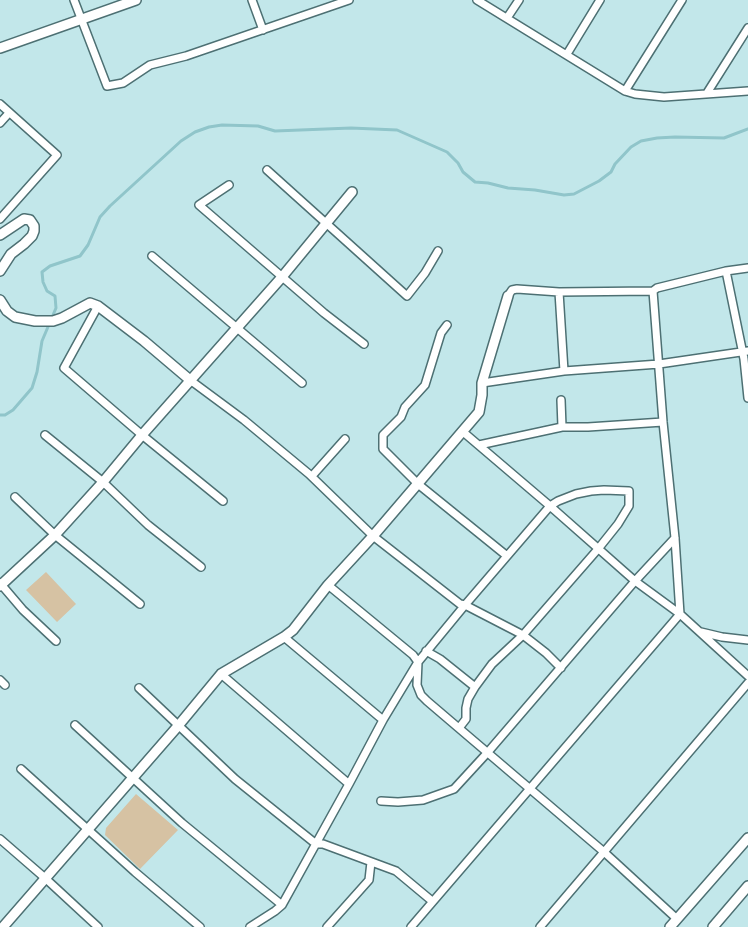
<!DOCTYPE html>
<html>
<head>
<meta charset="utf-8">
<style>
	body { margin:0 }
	canvas { display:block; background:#c2e7ea }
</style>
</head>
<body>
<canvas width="748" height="927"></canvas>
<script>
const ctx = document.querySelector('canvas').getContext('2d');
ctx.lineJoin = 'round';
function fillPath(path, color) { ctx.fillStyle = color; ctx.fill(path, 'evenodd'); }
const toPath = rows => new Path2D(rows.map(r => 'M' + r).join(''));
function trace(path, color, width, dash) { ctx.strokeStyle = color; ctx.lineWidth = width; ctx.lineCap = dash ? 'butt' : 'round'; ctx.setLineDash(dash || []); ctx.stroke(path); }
fillPath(toPath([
	[46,572,76,604,57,622,26,590],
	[136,794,178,830,140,869,105,835,106,828]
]), '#d6c2a3');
trace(toPath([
	[0,415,5,415,13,410,32,388,37,372,42,341,56,308,55,296,47,291,43,282,42,272,50,266,80,256,88,245,100,217,110,206,181,141,195,132,209,127,222,125,258,126,275,131,351,128,397,130,447,152,458,163,463,172,475,182,488,183,508,188,535,190,564,195,574,194,599,181,611,172,615,164,631,147,641,141,657,138,675,137,724,138,748,129]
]), '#90c5ca', 3);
const minor = toPath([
	[74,0,107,86,123,83,150,65,186,56,349,0],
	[252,0,263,30],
	[477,0,625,91,635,94,664,97,748,91],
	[507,18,519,0],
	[567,54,600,0],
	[625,91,682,0],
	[707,93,748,28],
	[0,104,57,155,0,219],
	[0,123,9,113],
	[267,170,407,296,425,273,438,251],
	[229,185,199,205,324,313,364,344],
	[152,256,302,383],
	[726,271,744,359,748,398],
	[559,292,564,371],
	[508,296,512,290,517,289,559,292,653,291,657,288,726,271,748,268],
	[98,306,64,368,142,435,223,501],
	[447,325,441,333,425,385,405,407,401,417,383,435,383,449,418,484,507,556],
	[190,380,244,420,309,474,373,536,460,604,465,605,523,635,598,549,618,524,629,506,629,491,604,490,591,491,576,494,558,501,550,506,465,605,418,662,383,720,349,784,282,905,275,911,250,927],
	[482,383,564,371,659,364,748,351],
	[561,400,562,427],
	[462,431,550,506,635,581,680,614,748,676],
	[45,435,103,482,148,525,201,567],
	[479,445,562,427,588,427,663,422],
	[312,476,345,439],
	[15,497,55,535,140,604],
	[0,583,23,610,56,641],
	[328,585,413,655,418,662,417,685,421,695,427,701,604,852,677,919],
	[701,632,722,637,748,640],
	[284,637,383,720],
	[426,651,440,659,475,687],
	[221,674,349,784],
	[0,680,5,685],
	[139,688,235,779,316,844,323,844,396,871,432,901],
	[75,725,182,823,282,905],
	[459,728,466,719,466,708,468,699,475,687,492,664,523,635,546,653,561,668],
	[21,769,135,872,200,927],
	[381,801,398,802,423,800,454,789,488,752,635,581,675,538],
	[0,839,45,878,98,927],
	[327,927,369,880,371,862],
	[411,927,680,614,675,538,663,422,653,291],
	[540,927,748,683]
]);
const tertiary = toPath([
	[0,48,136,0],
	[0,235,24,219,30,220,34,226,34,231,32,236,24,244,11,254,0,271],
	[0,300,7,311,15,317,35,321,53,321,62,318,90,303,98,306,144,341,190,380],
	[0,586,55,535,103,482,142,435,282,277,352,192],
	[3,927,178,726,221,674,284,637,293,630,328,585,373,536,479,412,482,395,482,383,508,296],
	[670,927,748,838],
	[713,927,748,886]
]);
trace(minor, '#4d7073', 10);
trace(tertiary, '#4d7073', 12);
trace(minor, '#fff', 7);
trace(tertiary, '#fff', 9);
</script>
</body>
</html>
